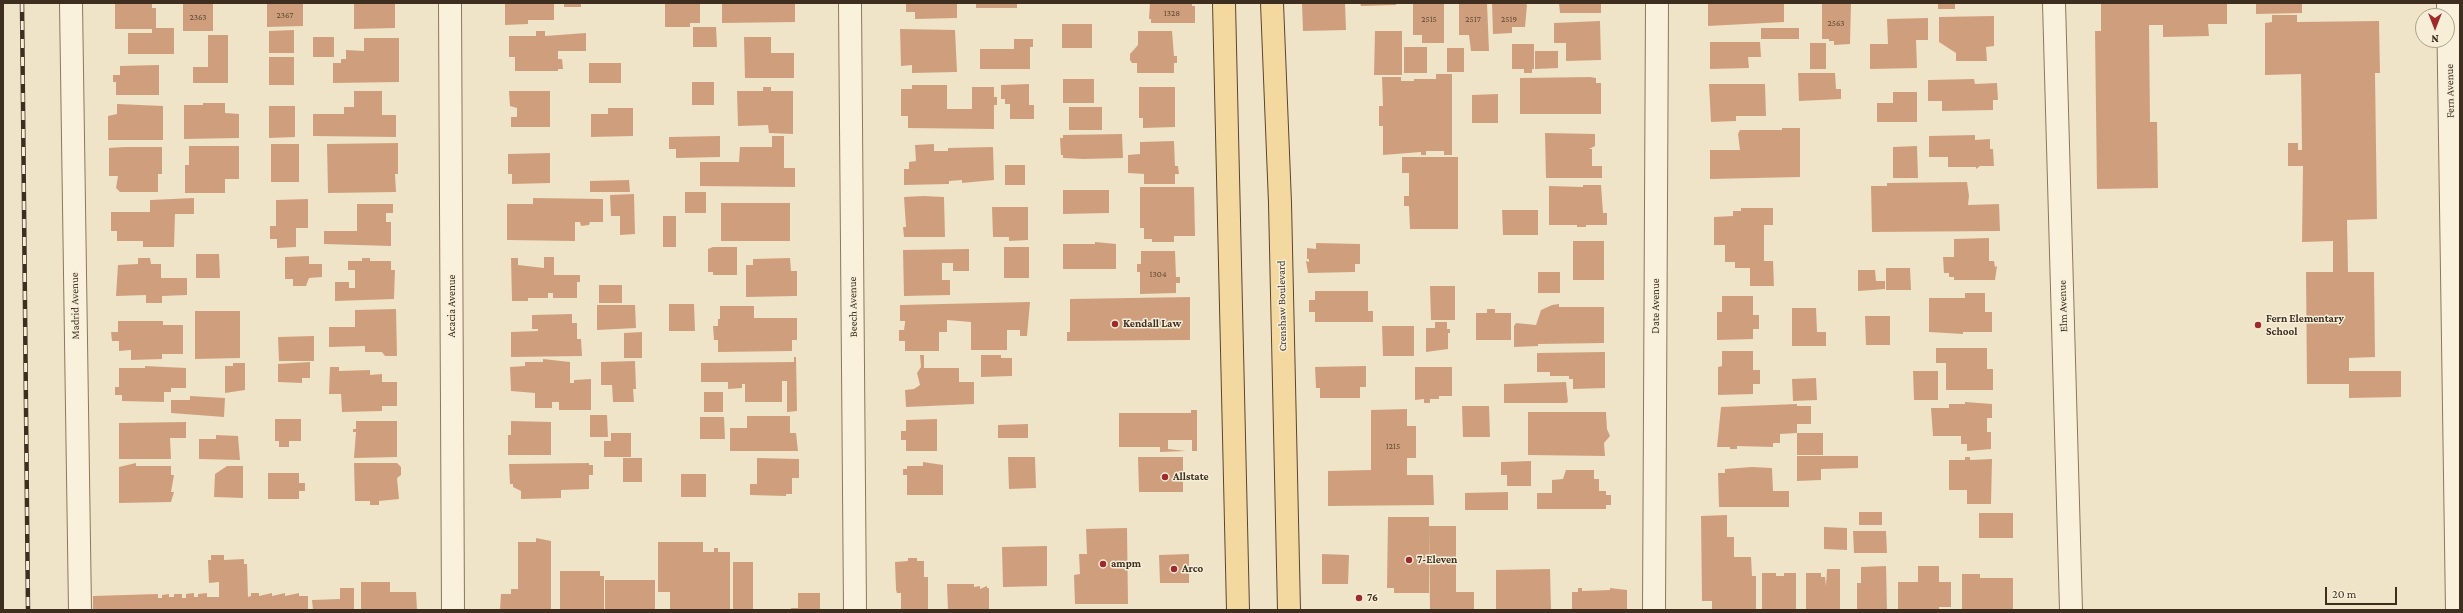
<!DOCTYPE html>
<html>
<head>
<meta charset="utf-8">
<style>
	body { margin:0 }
	#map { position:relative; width:2463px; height:613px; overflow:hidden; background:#f0e4c8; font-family:"Crimson Pro",serif }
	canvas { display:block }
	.frame { position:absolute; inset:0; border:4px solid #3d2e20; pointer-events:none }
	.north { position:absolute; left:2415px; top:8px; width:40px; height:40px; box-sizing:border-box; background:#f7eed8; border:1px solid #ada18e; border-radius:50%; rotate:180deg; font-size:11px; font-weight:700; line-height:16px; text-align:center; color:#3d2e20 }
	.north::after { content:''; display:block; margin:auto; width:14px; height:18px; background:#9e2a2b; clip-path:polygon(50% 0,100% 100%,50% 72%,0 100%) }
	.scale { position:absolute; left:2325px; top:587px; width:72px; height:18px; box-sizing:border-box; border:2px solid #3d2e20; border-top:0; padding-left:5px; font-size:12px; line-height:14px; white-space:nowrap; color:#3d2e20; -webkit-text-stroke:3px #f7eed8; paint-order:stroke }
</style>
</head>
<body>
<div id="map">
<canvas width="2463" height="613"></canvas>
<div class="frame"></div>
<div class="north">N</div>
<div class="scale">20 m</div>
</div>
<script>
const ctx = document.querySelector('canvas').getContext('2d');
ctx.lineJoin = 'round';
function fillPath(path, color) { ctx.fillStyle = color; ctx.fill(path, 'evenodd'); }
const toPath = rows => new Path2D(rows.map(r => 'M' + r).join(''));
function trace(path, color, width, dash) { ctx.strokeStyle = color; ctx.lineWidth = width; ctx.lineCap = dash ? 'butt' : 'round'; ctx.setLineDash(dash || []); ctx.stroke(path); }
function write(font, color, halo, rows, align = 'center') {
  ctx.font = font + ' "Crimson Pro",serif'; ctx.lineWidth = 3; ctx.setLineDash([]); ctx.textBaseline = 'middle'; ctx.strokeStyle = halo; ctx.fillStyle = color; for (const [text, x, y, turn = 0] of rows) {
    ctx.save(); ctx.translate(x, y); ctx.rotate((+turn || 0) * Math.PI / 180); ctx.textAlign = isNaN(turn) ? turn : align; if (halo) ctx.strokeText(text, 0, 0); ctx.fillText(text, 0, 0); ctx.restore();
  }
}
fillPath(toPath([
	[115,3,152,3,152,8,156,8,156,28,174,28,174,54,128,54,128,33,152,33,152,29,115,29],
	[183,3,213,3,213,31,183,31],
	[267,3,303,3,303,26,267,27],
	[354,3,395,3,395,28,354,29],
	[505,3,554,3,554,20,528,20,528,24,505,25],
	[564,3,581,3,581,7,564,7],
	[665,3,700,3,700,23,690,23,690,27,665,27],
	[722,3,795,3,795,22,722,23],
	[906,3,957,3,957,18,915,19,915,12,906,12],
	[976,3,1017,3,1017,8,976,8],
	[1150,3,1192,3,1192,6,1195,6,1195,23,1151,23,1151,19,1149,19],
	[1302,3,1345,3,1346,30,1303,31],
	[1360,3,1396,3,1396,5,1361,6],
	[1413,3,1444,3,1444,43,1422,43,1422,35,1413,35],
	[1459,3,1487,3,1489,51,1471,51,1469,35,1459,35],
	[1492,3,1525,3,1527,5,1525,27,1512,27,1512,33,1493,34],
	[1559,3,1601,3,1601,13,1560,13],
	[1708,3,1784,3,1784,22,1708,26],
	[1822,3,1851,3,1850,44,1834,45,1834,41,1829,41,1829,39,1822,39],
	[1920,3,1955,3,1955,9,1938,9,1938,4],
	[2101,3,2227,3,2227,24,2208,24,2209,36,2163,37,2163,25,2149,25,2150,122,2157,122,2158,188,2097,189,2095,31,2101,31],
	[2256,3,2302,3,2302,13,2256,14],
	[2272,15,2297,15,2297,22,2379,21,2380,73,2375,73,2377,219,2347,220,2348,272,2374,272,2375,357,2349,358,2349,371,2401,371,2401,397,2349,398,2349,384,2307,384,2306,272,2333,272,2333,241,2302,242,2303,166,2288,166,2288,143,2298,143,2298,150,2302,150,2301,74,2265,75,2265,23,2272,22],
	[1994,16,1994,46,1986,47,1987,61,1956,61,1956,53,1939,42,1939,17],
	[1928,18,1928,40,1916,40,1917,68,1870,69,1870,44,1888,44,1887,19],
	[1600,21,1601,60,1566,61,1566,43,1554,43,1554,23],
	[1062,24,1092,24,1092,48,1062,48],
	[693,27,716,27,717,47,693,47],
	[1761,28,1799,28,1799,39,1761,39],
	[900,29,955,30,957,72,912,73,912,65,901,66],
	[294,30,294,53,269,53,269,31],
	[536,31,545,31,545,36,586,33,586,51,558,51,558,59,562,59,563,69,558,69,558,71,515,71,515,57,509,57,509,36,536,36],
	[1138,31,1172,31,1174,56,1177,56,1177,63,1174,63,1174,73,1137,73,1137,63,1132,63,1130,60,1130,54,1138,45],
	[1375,31,1402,31,1402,75,1374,75],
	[208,35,228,35,228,83,193,83,193,67,208,67],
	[313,37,334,37,334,57,313,57],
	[744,37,771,37,771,53,794,53,794,78,745,78],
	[364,38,399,38,399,82,333,83,333,63,341,63,341,59,346,59,346,50,364,51],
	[1014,39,1033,39,1033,47,1030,47,1030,69,980,69,980,49,1014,49],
	[1710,42,1760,42,1761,57,1748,57,1749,68,1710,69],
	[1810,43,1826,43,1826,69,1810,69],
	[1512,44,1534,44,1534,69,1532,69,1532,73,1524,73,1524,69,1512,69],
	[1404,47,1427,47,1427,73,1404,73],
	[1447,48,1464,48,1464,72,1447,72],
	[1535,51,1558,51,1558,68,1535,69],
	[269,57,294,57,294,85,269,85],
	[589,63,621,63,621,83,589,83],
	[159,65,159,95,116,95,116,82,113,82,113,75,120,75,120,66],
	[1798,73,1835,73,1836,89,1841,89,1841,99,1799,101],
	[1436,74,1452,74,1452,155,1444,155,1444,151,1426,151,1426,155,1421,155,1421,152,1383,155,1383,126,1379,126,1379,106,1383,106,1382,77,1401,77,1401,81,1414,81,1414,79,1436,79],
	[1590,77,1596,78,1596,83,1601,83,1601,114,1520,114,1520,78],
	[1063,79,1094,79,1094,103,1063,103],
	[1974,79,1975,84,1997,83,1998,100,1993,100,1993,110,1942,111,1942,101,1928,101,1928,80],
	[692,82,714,82,714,105,692,105],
	[1029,84,1029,105,1034,105,1034,119,1010,119,1010,104,1005,104,1005,99,1001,99,1001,85],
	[1709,84,1765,84,1766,116,1736,116,1736,121,1711,122],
	[912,85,947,85,947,109,972,109,972,87,994,87,994,97,997,97,997,105,994,105,994,129,908,128,908,116,901,116,901,89,912,89],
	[763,87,771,87,771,91,793,91,793,134,769,133,768,125,738,126,737,91,763,91],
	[1139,87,1175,87,1175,127,1143,128,1143,118,1139,118],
	[354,91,382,91,382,115,396,115,396,137,313,136,313,114,344,114,344,107,354,107],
	[509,91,550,91,550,127,511,127,511,117,517,117,517,108,510,106],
	[1893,92,1917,92,1917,122,1877,122,1877,103,1893,103],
	[1498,94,1498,123,1472,123,1472,95],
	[203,103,225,103,225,113,239,114,239,138,184,139,184,105,203,105],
	[117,104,163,106,163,140,108,140,108,116,117,114],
	[269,106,295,106,295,137,269,138],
	[1069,107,1102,107,1102,130,1069,130],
	[608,108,633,108,633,136,591,137,591,114,608,114],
	[1782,128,1800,128,1800,177,1710,179,1710,150,1740,150,1738,134,1740,130,1782,130],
	[1545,133,1595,134,1595,146,1589,149,1592,149,1592,166,1602,166,1602,178,1546,178],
	[1122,134,1123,158,1084,159,1063,158,1063,155,1061,155,1060,138,1063,138,1063,135],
	[1975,135,1975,140,1990,139,1990,149,1993,149,1994,166,1980,166,1976,169,1976,167,1948,167,1948,157,1929,157,1929,136],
	[720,136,720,157,676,158,676,149,669,149,669,137],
	[772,136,784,136,784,168,795,168,795,187,700,186,700,162,739,162,740,147,772,147],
	[1174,141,1175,166,1178,166,1179,174,1175,174,1175,184,1144,184,1144,174,1128,173,1128,155,1140,154,1140,142],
	[398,143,398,174,395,174,396,192,328,193,327,144],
	[271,144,299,144,299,182,271,182],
	[934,144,934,151,948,151,948,148,993,147,994,180,962,183,962,180,949,181,949,184,904,185,904,169,909,169,909,162,916,161,915,145],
	[189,146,239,146,239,179,225,179,225,193,185,193,185,165,189,165],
	[1917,146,1918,178,1893,178,1893,147],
	[124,147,162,147,162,174,158,174,158,192,120,192,116,188,118,176,109,176,109,148],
	[550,153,550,183,512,184,512,174,508,174,508,154],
	[1402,157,1458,157,1458,229,1410,229,1409,206,1404,206,1404,196,1409,196,1409,173,1402,173],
	[1005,165,1025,165,1025,185,1005,185],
	[629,180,630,192,590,192,590,181],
	[1967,182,1969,196,1968,205,1999,204,2000,231,1872,232,1871,186,1887,186,1887,183],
	[1583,185,1601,185,1603,213,1607,213,1607,225,1586,225,1586,227,1577,227,1577,225,1549,225,1549,186,1583,187],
	[1140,187,1194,187,1195,236,1174,236,1174,242,1152,242,1152,239,1144,239,1144,228,1140,228],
	[1063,190,1109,190,1109,213,1063,214],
	[685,192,706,192,706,213,685,213],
	[634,194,635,234,620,235,620,216,611,216,610,195],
	[923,196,944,197,945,237,904,237,903,227,906,227,904,197],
	[194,198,194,214,175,214,174,247,143,247,143,241,117,241,117,231,111,231,111,212,150,212,150,200],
	[533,198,603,199,603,222,590,222,589,225,581,226,580,222,575,222,575,241,507,240,507,204,533,204],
	[308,199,308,228,296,228,296,247,277,248,277,239,270,239,270,226,276,226,276,200],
	[721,203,790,203,790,241,721,241],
	[357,204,393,204,393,213,386,213,386,222,391,222,391,246,324,244,324,231,357,231],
	[992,207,1028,207,1028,240,1009,241,1009,237,993,237],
	[1741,208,1773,208,1773,225,1764,225,1764,261,1773,261,1774,286,1750,286,1750,268,1735,268,1735,262,1725,262,1725,245,1714,245,1714,217,1733,216,1733,211,1741,211],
	[1502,210,1538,210,1538,235,1503,235],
	[663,216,676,216,676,247,663,247],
	[1989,238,1989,261,1994,261,1995,267,1997,266,1995,280,1954,280,1954,277,1949,277,1949,273,1944,273,1943,257,1954,257,1954,239],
	[1573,241,1604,241,1604,280,1573,280],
	[1095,242,1116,244,1116,269,1063,269,1063,244,1095,244],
	[1316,243,1360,244,1360,264,1355,264,1355,272,1308,273,1306,261,1309,262,1309,259,1307,259,1307,248,1316,249],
	[713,247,737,247,737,275,713,275,713,272,708,272,708,249],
	[1004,247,1029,247,1029,278,1004,278],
	[969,249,969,271,953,271,953,263,942,263,942,280,950,280,950,295,904,296,903,250],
	[1141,251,1175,251,1176,277,1180,277,1180,283,1176,283,1176,293,1140,294,1140,272,1137,272,1137,264,1141,264],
	[196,254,219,254,220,278,196,278],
	[309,256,309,264,322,264,322,277,309,278,306,286,293,286,293,279,285,279,285,257],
	[544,257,554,257,554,275,580,275,580,282,577,282,577,298,553,298,553,293,548,293,548,298,528,298,528,301,512,301,511,258,518,258,518,265,544,268],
	[138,258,150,258,151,264,161,264,161,278,187,278,187,295,162,296,162,303,146,303,146,295,116,296,118,265,138,264],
	[362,258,370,258,370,261,391,261,391,270,395,270,394,299,335,301,335,282,349,282,349,288,355,288,355,270,348,270,348,261,362,261],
	[790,258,791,271,797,271,797,296,746,297,746,265,753,265,753,259],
	[1886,268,1910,268,1911,290,1886,290],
	[1858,270,1875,270,1876,281,1885,281,1885,289,1858,291],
	[1538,272,1560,272,1560,293,1538,293],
	[599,285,622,285,622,303,599,303],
	[1430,286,1455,286,1455,320,1431,320],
	[1315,291,1368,291,1368,311,1373,311,1373,322,1315,322,1315,312,1309,312,1309,300,1315,300],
	[1965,293,1985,293,1985,312,1992,312,1992,332,1963,332,1963,334,1929,332,1929,298,1965,298],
	[1722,296,1753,296,1753,315,1759,315,1759,329,1753,329,1753,339,1717,340,1717,312,1722,312],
	[1190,297,1190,340,1067,341,1067,332,1070,332,1070,299],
	[1030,302,1027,336,1020,336,1020,330,1007,330,1007,350,971,350,971,322,947,320,947,332,939,332,939,351,905,351,905,341,899,341,899,330,904,330,905,323,905,321,900,321,900,305],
	[669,304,694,304,695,331,669,331],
	[1559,304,1559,307,1604,307,1604,343,1538,344,1538,346,1514,347,1514,326,1516,323,1536,325,1541,310,1552,305],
	[597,305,635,305,636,328,597,330],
	[720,306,754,306,754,318,797,318,797,340,792,340,792,351,718,352,718,340,714,340,713,326,718,326,718,319,720,319],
	[1792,308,1816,308,1817,332,1826,332,1826,346,1792,346],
	[396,309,397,356,385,356,382,352,365,352,365,346,329,347,329,327,355,327,355,310],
	[1487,309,1495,309,1495,313,1511,313,1511,340,1476,340,1476,313,1487,313],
	[195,311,240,311,240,358,195,359],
	[572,314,572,323,577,323,577,339,581,339,582,356,511,357,511,332,538,331,538,329,532,329,532,315],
	[1865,316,1890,316,1890,345,1866,345],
	[118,321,163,321,163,325,183,325,183,354,162,354,162,359,131,360,131,350,119,351,119,341,112,341,111,332,118,332],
	[1435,322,1447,322,1447,329,1450,329,1450,333,1448,333,1448,349,1426,352,1426,328,1435,328],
	[1382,326,1414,326,1414,356,1383,356],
	[642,332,642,358,624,358,624,333],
	[314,336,314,361,279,361,278,337],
	[1936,348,1987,348,1987,369,1993,369,1993,390,1946,390,1946,363,1936,363],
	[1722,351,1753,351,1753,370,1760,370,1760,384,1753,384,1753,394,1718,395,1718,367,1722,366],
	[1605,352,1605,388,1573,389,1573,379,1569,379,1569,376,1550,376,1550,372,1537,372,1537,353],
	[920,355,924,355,924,368,959,368,959,382,974,382,974,404,906,407,905,390,914,389,920,385,917,373,921,367],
	[981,355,1001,355,1001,358,1012,358,1012,376,981,377],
	[794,357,796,357,797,411,787,412,787,381,782,381,782,402,745,402,745,384,742,384,742,388,728,389,728,382,701,382,701,363,794,362],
	[543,359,570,362,570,383,574,383,574,380,591,379,591,410,559,410,559,402,552,402,552,408,535,408,535,393,511,391,510,367,525,366,525,362,543,362],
	[635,361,636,389,633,389,634,402,613,402,612,385,601,385,601,362],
	[310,362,310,378,302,378,302,383,278,382,278,364],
	[233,363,245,363,245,390,225,393,225,366,233,366],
	[145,366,186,368,186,388,171,388,171,392,164,392,164,402,122,401,122,395,115,395,115,387,119,387,119,368,145,368],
	[1366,366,1366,387,1360,387,1360,398,1320,398,1320,388,1316,388,1315,367],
	[330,367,339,367,339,371,370,370,370,375,382,374,382,382,397,382,397,406,382,406,382,411,342,412,341,394,329,394],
	[1415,367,1452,367,1452,396,1439,396,1439,399,1430,399,1430,403,1424,403,1424,399,1415,400],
	[1913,371,1938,371,1938,400,1914,400],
	[1816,378,1817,400,1793,401,1792,379],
	[1566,382,1568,402,1566,403,1504,403,1504,384],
	[704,392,723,392,723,412,704,412],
	[190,396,225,398,224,417,171,413,171,400,190,400],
	[1965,402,1992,404,1992,418,1987,418,1987,432,1991,432,1991,449,1967,451,1967,444,1961,444,1961,436,1933,436,1931,408,1949,408,1949,404,1965,404],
	[1797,404,1797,406,1811,406,1811,424,1797,424,1797,433,1823,433,1823,455,1797,455,1797,433,1780,434,1780,443,1773,443,1773,447,1737,446,1737,449,1730,449,1730,447,1717,447,1721,407],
	[1462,406,1489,406,1490,437,1463,437],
	[1407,409,1407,426,1416,426,1416,458,1407,458,1407,475,1433,475,1434,505,1328,506,1328,471,1371,470,1371,410],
	[1191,410,1197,410,1197,451,1192,451,1192,440,1168,440,1168,449,1186,451,1160,452,1160,447,1119,447,1119,413,1191,413],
	[1528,412,1606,412,1607,429,1610,436,1604,443,1605,456,1528,455],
	[590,415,607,415,608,437,590,437],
	[747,416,790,416,790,433,796,433,798,451,730,451,730,428,747,428],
	[700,417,724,417,725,439,700,439],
	[275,419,301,419,301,441,289,441,289,447,279,447,279,441,275,441],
	[937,419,937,451,906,451,906,440,901,440,901,431,906,431,906,420],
	[356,421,397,421,397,457,354,458,356,432,353,432,353,429,356,429],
	[511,421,551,422,551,455,508,455,508,435,511,435],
	[186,422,186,438,170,438,171,459,119,459,119,423],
	[1028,424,1028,438,998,438,998,425],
	[611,433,631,433,631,457,604,457,604,441,611,441],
	[216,435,238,436,240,460,199,459,199,439,216,439],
	[1797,456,1858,456,1858,468,1821,469,1821,480,1797,481],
	[1008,457,1035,457,1036,488,1009,489],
	[1138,457,1183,457,1183,492,1139,492],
	[1965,457,1970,457,1970,460,1992,459,1991,504,1967,504,1967,490,1949,490,1949,460,1965,460],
	[623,458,642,458,642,482,623,482],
	[757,458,799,459,799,478,792,478,792,494,786,494,786,496,750,495,750,484,757,484],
	[1531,461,1531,486,1507,486,1507,475,1501,475,1501,462],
	[923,462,943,465,943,495,907,495,907,475,903,475,903,469,907,469,907,466,923,466],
	[136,463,136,466,171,466,171,475,174,475,171,492,174,492,171,502,119,503,119,467],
	[354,463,397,463,401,467,401,475,397,478,399,499,379,501,379,505,370,505,370,501,355,501],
	[589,463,589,465,593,465,593,475,589,475,589,489,561,490,561,498,521,499,521,491,513,487,513,484,510,484,509,464],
	[227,466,243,466,243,498,214,497,215,474],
	[1752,467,1772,468,1773,491,1789,491,1789,507,1719,507,1718,473,1725,473,1725,469],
	[1566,470,1594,470,1594,479,1599,479,1599,491,1606,491,1606,495,1611,495,1611,505,1606,505,1606,509,1537,509,1537,493,1552,493,1552,480,1563,479],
	[268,473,299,473,299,483,305,483,305,491,299,491,299,499,268,499],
	[681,474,706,474,706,497,681,497],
	[1508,492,1508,510,1465,510,1465,493],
	[1859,512,1882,512,1882,525,1859,525],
	[1979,513,2013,513,2013,538,1979,538],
	[1727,515,1727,537,1734,537,1734,557,1751,557,1752,576,1756,576,1756,610,1712,610,1712,601,1702,601,1701,516],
	[1388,517,1429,517,1429,593,1394,593,1394,588,1387,588],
	[1429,526,1456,526,1456,592,1474,592,1474,610,1430,610],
	[1824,527,1847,528,1847,550,1824,549],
	[1127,528,1128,604,1075,604,1074,575,1080,574,1079,554,1087,554,1086,529],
	[1853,531,1886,531,1887,553,1854,553],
	[536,538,551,541,551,610,500,610,501,594,511,594,511,589,518,589,518,542,536,542],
	[658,542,703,542,703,552,714,552,714,548,718,548,718,552,730,552,730,610,670,610,670,592,658,592],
	[1047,546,1047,586,1003,587,1002,547],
	[1189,554,1189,583,1160,583,1159,555],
	[1322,554,1349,555,1348,584,1322,584],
	[211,555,224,555,224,560,244,559,244,564,247,564,248,597,251,596,251,593,259,593,259,596,272,593,272,596,285,593,285,596,299,593,299,596,308,596,308,610,93,610,93,596,158,594,158,598,162,598,162,595,169,594,169,597,174,597,174,594,182,594,182,598,186,598,186,594,194,593,194,597,198,597,198,594,207,593,207,597,219,597,219,582,209,583,208,560,211,560],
	[908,558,917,558,917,561,924,561,924,577,928,577,928,610,901,610,901,593,897,593,896,590,895,562,908,561],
	[733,562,753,562,753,610,733,610],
	[1886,566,1887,610,1857,610,1857,583,1861,583,1861,567],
	[1918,566,1939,566,1939,582,1951,582,1951,607,1939,607,1939,610,1898,610,1898,582,1918,582],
	[1550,569,1551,610,1496,610,1496,570],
	[1827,569,1840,569,1840,610,1806,610,1806,573,1821,573,1821,577,1825,577,1826,586],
	[560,571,600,571,600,576,604,576,604,610,560,610],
	[1762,573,1776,573,1776,576,1784,576,1784,573,1796,573,1796,610,1762,610],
	[1962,574,1980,574,1980,578,2013,578,2013,610,1962,610],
	[605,580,655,580,655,610,605,610],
	[361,582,390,582,390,592,416,592,417,610,361,610],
	[947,584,974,584,974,587,980,586,980,589,987,586,987,588,989,588,989,610,948,610],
	[340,588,354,588,354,610,313,610,312,600,340,599],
	[1578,588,1582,588,1582,591,1610,590,1610,588,1627,590,1627,610,1572,610,1572,592,1578,592],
	[798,593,820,593,820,610,791,610,791,608,798,608]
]), '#cf9f7d');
const minor = toPath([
	[71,3,80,610],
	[450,3,453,610],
	[850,3,855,610],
	[2054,3,2071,610],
	[2448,3,2457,610],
	[1654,610,1657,3]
]);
const major = toPath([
	[1224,3,1238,610],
	[1272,3,1280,203,1289,610]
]);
trace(minor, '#8d765c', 24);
trace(major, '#5b4430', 24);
trace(minor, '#faf1dc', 22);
trace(major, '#f3d9a0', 22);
const rail = toPath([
	[22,3,28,610]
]);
trace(rail, '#3d2e20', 4.5);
trace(rail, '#f7eed8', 3, [9]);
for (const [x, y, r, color] of [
	[1115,324,4,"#9e2a2b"],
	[2258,325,4,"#9e2a2b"],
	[1165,477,4,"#9e2a2b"],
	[1409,560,4,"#9e2a2b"],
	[1103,564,4,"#9e2a2b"],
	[1174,569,4,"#9e2a2b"],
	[1359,598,4,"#9e2a2b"]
]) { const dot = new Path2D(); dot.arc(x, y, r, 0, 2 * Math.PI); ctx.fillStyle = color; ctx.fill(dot); trace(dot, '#f7eed8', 1.5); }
write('9px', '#624a37', null, [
	["1328",1172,13],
	["2367",285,15],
	["2363",198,17],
	["2515",1429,19],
	["2517",1473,19],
	["2519",1509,19],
	["2563",1836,23],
	["1304",1158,274],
	["1215",1393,446]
]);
write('11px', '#3d2e20', '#f7eed8', [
	["Fern Avenue",2450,91,-91],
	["Madrid Avenue",75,306,-91],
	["Acacia Avenue",452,306,-90],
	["Crenshaw Boulevard",1282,306,-91],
	["Date Avenue",1656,306,-90],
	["Elm Avenue",2063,306,-92],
	["Beech Avenue",853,307,-91]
]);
write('bold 11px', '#3d2e20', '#f7eed8', [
	["Fern Elementary",2266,319],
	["School",2266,332],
	["Kendall Law",1123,324],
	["Allstate",1173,477],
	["7-Eleven",1417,560],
	["ampm",1111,564],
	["Arco",1182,569],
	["76",1367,598]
], 'left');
</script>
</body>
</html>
